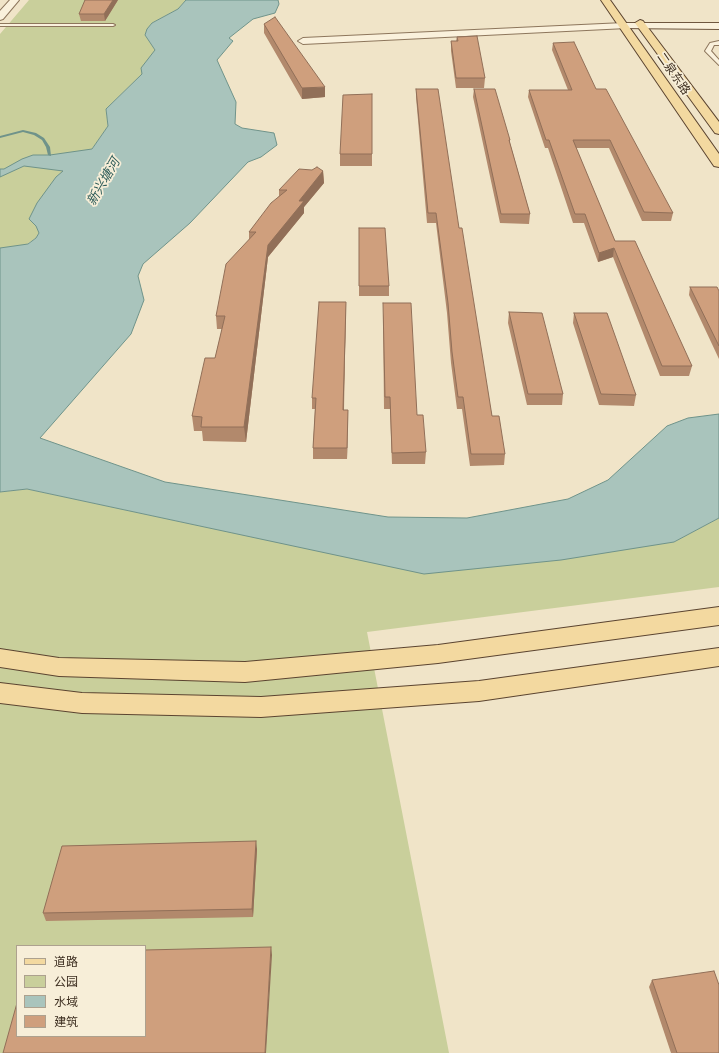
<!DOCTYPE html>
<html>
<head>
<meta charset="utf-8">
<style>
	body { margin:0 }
	#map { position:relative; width:719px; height:1053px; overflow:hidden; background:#f0e4c8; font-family:"Times New Roman","Noto Sans SC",serif }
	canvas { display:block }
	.legend { position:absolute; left:16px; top:945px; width:130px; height:92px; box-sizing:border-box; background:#f7eed8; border:1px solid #ada18e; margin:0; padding:5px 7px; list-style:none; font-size:12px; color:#3d2e20 }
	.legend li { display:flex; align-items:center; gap:8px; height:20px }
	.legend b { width:20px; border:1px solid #ada18e }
</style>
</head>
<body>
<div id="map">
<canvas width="719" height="1053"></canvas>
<ul class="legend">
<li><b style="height:5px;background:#f3d9a0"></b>道路</li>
<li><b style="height:11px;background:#c9cf9b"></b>公园</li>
<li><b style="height:11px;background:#a9c4bc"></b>水域</li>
<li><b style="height:11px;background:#cf9f7d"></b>建筑</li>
</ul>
</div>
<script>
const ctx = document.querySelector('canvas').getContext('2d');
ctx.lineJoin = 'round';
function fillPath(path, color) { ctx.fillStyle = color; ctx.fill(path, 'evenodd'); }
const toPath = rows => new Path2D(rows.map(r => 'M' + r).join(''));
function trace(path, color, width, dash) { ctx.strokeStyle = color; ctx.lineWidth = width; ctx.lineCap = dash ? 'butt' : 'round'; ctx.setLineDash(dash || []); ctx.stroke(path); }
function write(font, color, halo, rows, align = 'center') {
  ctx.font = font + ' "Times New Roman","Noto Sans SC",serif'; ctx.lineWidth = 3.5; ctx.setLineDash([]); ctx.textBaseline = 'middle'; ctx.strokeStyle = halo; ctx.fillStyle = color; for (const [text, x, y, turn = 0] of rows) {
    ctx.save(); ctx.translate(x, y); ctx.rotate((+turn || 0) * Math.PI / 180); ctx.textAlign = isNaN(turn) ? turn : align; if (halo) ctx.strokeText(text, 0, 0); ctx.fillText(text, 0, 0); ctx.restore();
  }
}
fillPath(toPath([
	[29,0,186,0,178,9,152,23,145,35,155,50,142,74,106,109,108,126,92,149,36,238,0,263,0,34],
	[27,489,263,539,674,542,719,518,719,587,367,632,449,1053,0,1053,0,492],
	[17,946,145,946,145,1036,17,1036]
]), '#c9cf9b');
const water = toPath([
	[186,0,278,0,279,4,275,13,253,19,229,38,233,41,217,60,236,102,235,124,242,128,274,133,277,145,261,157,248,162,190,223,143,264,138,276,144,300,131,334,40,438,165,482,388,517,467,518,568,499,608,480,667,426,688,418,719,414,719,518,674,542,561,560,424,574,27,489,0,492,0,248,28,244,36,238,39,233,36,226,29,219,37,203,56,177,63,171,24,166,0,177,0,169,4,169,22,159,33,155,50,155,92,149,108,126,106,109,142,74,141,68,155,50,145,35,147,29,152,23,178,9,186,0]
]);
fillPath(water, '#a9c4bc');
trace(water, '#6f938a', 1);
fillPath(toPath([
	[23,130,36,133,44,138,50,147,51,156,48,155,46,147,42,140,34,135,23,132,0,138,0,136,23,130]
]), '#6f938a');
const lane = toPath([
	[0,24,113,24,115,25,113,26,0,26,0,24],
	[719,41,719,45,714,45,711,51,719,60,719,65,705,51,710,43,719,41]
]);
const street = toPath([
	[10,0,19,0,3,19,0,20,0,11,10,0],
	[624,23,629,26,627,28,303,44,298,41,303,38,624,23]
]);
const secondary = toPath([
	[624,23,719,23,719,29,621,28,619,26,624,23]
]);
const primary = toPath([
	[601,0,610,0,719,154,719,167,714,166,601,0],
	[640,20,643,21,719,122,719,134,715,133,635,23,640,20],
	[719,607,719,625,438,663,245,682,59,676,0,667,0,649,59,658,245,662,438,645,719,607],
	[719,648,719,666,479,701,261,717,82,713,0,703,0,683,82,693,261,697,479,681,719,648]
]);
trace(lane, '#8d765c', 2);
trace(street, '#8d765c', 2);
trace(secondary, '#6f573f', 2);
trace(primary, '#5b4430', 2);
fillPath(lane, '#faf1dc');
fillPath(street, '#faf1dc');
fillPath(secondary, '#faf1dc');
fillPath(primary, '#f3d9a0');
fillPath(toPath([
	[118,0,105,21,81,21,79,14],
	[264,24,325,97,302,99,264,33],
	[457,37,485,78,484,88,456,88,451,51,451,41,456,41],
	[553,43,596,89,673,213,671,221,642,221,609,148,576,148,615,241,692,366,689,376,660,376,613,257,598,262,584,223,573,223,548,148,545,148,528,97,529,90,568,90,552,50],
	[416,89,459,228,492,416,505,454,504,465,470,466,462,409,457,409,451,363,447,313,436,223,427,223,416,97],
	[474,89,510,140,510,143,530,214,529,224,500,223,473,97],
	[372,94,372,166,340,166,340,154],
	[323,171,324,183,304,207,304,213,268,257,246,442,203,441,202,431,194,431,192,416,215,358,222,329,217,329,216,316,249,240,249,232,279,196,279,190],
	[359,228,389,286,389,296,359,296],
	[690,287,719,291,719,359,689,295],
	[346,302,344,410,348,410,347,459,313,459,313,448,315,409,312,409,312,398],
	[509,312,563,394,562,405,527,405,508,323],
	[383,313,417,415,426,452,425,464,392,464,390,409,384,409],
	[574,313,636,395,634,406,599,405,573,323],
	[257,849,253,917,46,921,43,913],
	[652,980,719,1053,671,1053,649,987]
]), '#b2896c');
fillPath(toPath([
	[113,0,118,0,105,21,104,14],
	[325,87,325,97,302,99,302,88],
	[323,171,324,183,304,207,304,213,268,257,246,442,244,427,268,245,299,201],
	[614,248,613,257,598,262,599,253],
	[346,302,346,313,343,422,343,410],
	[348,410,348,422,347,459,347,448],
	[256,841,257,849,253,917,252,909],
	[271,947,272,955,266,1053,265,1053]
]), '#916f58');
const building = toPath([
	[85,0,113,0,104,14,79,14,85,0],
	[275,17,325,87,302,88,264,24,275,17],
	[477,36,485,78,456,78,451,41,458,41,457,37,477,36],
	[574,42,596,89,606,89,673,213,644,212,610,140,573,140,615,241,635,241,692,366,662,366,614,248,599,253,585,214,575,214,549,140,546,140,529,90,572,90,553,43,574,42],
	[416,89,438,89,459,228,462,228,492,416,499,416,505,454,471,454,463,397,458,397,452,352,448,303,436,213,428,213,416,89],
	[474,89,495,89,510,140,509,140,530,214,501,214,474,89],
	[372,94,372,154,340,154,343,95,372,94],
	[317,167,323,171,299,201,304,201,268,245,244,427,201,427,202,417,192,416,205,358,215,358,225,316,216,316,226,264,256,232,249,232,271,203,287,190,279,190,299,169,312,170,317,167],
	[359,228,385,228,389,286,359,286,359,228],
	[690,287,717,287,719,291,719,346,690,287],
	[319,302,346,302,343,410,348,410,347,448,313,448,316,398,312,398,319,302],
	[383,303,411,303,417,415,423,415,426,452,392,453,390,397,385,397,383,303],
	[509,312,542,313,563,394,528,394,509,312],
	[574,313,607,313,636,395,601,394,574,313],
	[256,841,252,909,43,913,62,846,256,841],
	[271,947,265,1053,3,1053,17,1003,17,1036,145,1036,145,950,271,947],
	[714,971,719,985,719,1053,677,1053,652,980,714,971]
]);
fillPath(building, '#cf9f7d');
trace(building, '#916f58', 1);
write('12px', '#3d2e20', '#f7eed8', [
	["二泉东路",673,74,55]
]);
write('italic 13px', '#2f5d5a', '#f7eed8', [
	["新兴塘河",104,182,-60]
]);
</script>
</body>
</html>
